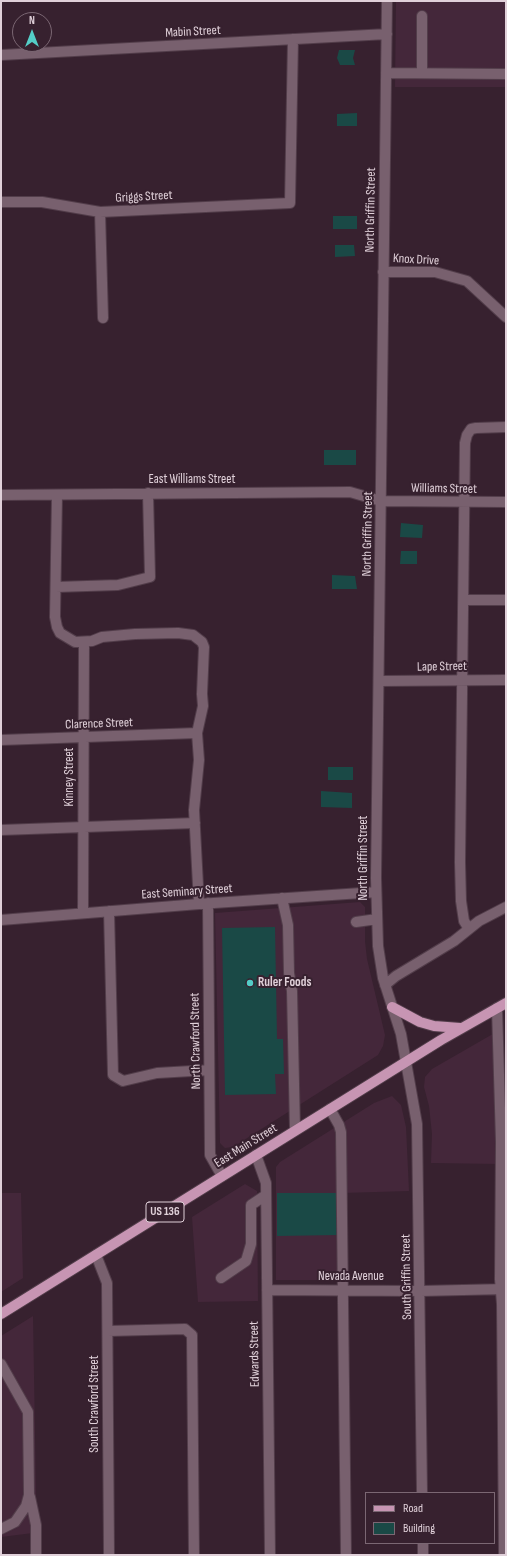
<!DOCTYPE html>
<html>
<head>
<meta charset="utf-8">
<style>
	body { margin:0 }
	#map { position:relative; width:507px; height:1556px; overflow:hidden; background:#37212f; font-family:"Sofia Sans Condensed",sans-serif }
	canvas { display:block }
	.frame { position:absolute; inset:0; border:2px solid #e0d0d9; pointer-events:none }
	.legend { position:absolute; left:365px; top:1492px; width:130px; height:52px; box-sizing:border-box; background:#37212f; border:1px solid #7b6773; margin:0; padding:5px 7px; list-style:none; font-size:12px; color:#e0d0d9 }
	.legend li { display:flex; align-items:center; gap:8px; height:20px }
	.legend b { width:20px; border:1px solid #7b6773 }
	.north { position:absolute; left:12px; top:12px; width:40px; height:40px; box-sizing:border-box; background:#37212f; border:1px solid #7b6773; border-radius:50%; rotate:0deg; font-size:11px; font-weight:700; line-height:16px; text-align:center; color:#e0d0d9 }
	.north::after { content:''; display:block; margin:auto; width:14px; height:18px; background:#54cdc7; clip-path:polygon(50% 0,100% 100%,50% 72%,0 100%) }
</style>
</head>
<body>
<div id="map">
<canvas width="507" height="1556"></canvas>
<div class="frame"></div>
<ul class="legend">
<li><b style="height:5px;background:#c795b3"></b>Road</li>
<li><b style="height:11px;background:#1a4946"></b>Building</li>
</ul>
<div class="north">N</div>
</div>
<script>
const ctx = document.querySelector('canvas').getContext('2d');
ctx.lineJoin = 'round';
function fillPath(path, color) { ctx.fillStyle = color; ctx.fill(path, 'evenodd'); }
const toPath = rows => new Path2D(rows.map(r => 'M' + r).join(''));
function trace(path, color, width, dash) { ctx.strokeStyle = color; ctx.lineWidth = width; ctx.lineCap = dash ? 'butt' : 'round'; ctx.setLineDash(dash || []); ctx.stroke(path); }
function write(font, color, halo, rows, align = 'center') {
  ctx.font = font + ' "Sofia Sans Condensed",sans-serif'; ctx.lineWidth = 4; ctx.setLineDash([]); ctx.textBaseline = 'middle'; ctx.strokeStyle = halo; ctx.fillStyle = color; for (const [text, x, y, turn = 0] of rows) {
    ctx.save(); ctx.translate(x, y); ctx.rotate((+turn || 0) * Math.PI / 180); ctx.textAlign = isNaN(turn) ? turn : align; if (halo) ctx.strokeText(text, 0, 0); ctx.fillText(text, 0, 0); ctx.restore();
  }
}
fillPath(toPath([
	[396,1,506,1,506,87,395,87],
	[360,902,365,907,365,941,367,959,385,1035,383,1046,378,1055,233,1147,225,1148,220,1143,215,913],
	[498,1031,500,1164,431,1163,432,1134,429,1106,424,1087,425,1077,432,1069],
	[392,1096,401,1105,406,1127,409,1191,342,1193,343,1280,276,1280,276,1167,280,1162,374,1103],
	[245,1184,257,1191,258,1301,198,1302,192,1217],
	[1,1193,21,1193,23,1278,1,1292],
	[33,1316,36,1493,33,1533,1,1537,1,1336]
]), '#44273a');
fillPath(toPath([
	[339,50,355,50,353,58,355,65,340,65,337,58],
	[357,113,357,126,337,126,337,114],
	[333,216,357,216,357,229,333,229],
	[335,245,354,245,355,256,335,257],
	[324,450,356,450,356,465,324,465],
	[401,523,423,525,422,538,400,537],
	[401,551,417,551,417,564,400,564],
	[332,575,355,576,357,589,332,589],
	[328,767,353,767,353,780,328,780],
	[321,791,352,793,352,808,321,807],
	[275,927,277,1039,283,1039,284,1074,275,1074,276,1094,225,1095,222,928],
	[277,1193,337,1193,338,1235,277,1236]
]), '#1a4946');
const minor = toPath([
	[387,1,376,878,378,946,383,978,401,1034,417,1124,422,1493],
	[1,55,387,34],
	[386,73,506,74],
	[422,73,422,16],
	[1,202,42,202,100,212,290,203,293,39],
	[100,212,103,318],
	[383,272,435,272,467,281,506,317],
	[1,495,350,492,381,501,506,502],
	[57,495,55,617,57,627,60,633,75,642,92,641,102,637,135,634,178,633,193,635,202,642,204,647,202,694,203,706,197,733,199,760,194,810,199,904],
	[56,587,118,585,150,577,148,493],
	[464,600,506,600],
	[379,681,506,680],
	[1,740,197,733],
	[1,830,195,823],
	[282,898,288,925,289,973,292,991,295,1130],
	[208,903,210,1155,222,1176],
	[109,911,113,1075,123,1081,157,1073,209,1070],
	[83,913,84,642],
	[1,920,199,904,376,892],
	[356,922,377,919],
	[469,929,464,921,461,901,460,862,465,443,467,435,471,429,476,428,506,427],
	[385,985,396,976,454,941,479,921,506,907],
	[497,1008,501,1142,500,1279,502,1304,504,1555],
	[330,1109,339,1125,341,1132,346,1555],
	[256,1155,266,1183,270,1555],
	[96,1255,107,1283,109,1555],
	[221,1278,246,1261,251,1244,251,1205,266,1195],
	[267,1290,420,1291,506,1289],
	[108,1331,185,1329,192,1335,194,1555],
	[1,1364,28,1412,29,1495,26,1506,15,1522,1,1529],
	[30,1497,36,1525,36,1555],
	[423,1543,423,1555]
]);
const major = toPath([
	[392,1007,420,1022,434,1026,460,1028],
	[1,1314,441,1040,506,1003]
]);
trace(minor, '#523d4a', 12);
trace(major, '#523d4a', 12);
trace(minor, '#78606e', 10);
trace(major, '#c795b3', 10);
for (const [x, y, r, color] of [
	[250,983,4,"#54cdc7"]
]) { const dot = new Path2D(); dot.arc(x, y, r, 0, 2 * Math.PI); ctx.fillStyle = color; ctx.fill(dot); trace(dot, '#37212f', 1.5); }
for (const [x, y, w] of [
	[165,1212,38]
]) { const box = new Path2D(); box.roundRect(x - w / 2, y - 10, w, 20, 3); ctx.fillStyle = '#37212f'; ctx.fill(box); trace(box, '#e0d0d9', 1); }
write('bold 12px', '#e0d0d9', null, [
	["US 136",165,1212]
]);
write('13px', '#e0d0d9', '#37212f', [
	["Mabin Street",193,32,-3],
	["Griggs Street",144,197,-3],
	["North Griffin Street",371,210,-89],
	["Knox Drive",416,260,3],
	["East Williams Street",192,480],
	["Williams Street",444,489,1],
	["North Griffin Street",368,534,-89],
	["Lape Street",442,667,-1],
	["Clarence Street",99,724,-2],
	["Kinney Street",70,777,-90],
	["North Griffin Street",364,858,-90],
	["East Seminary Street",187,892,-4],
	["North Crawford Street",196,1041,-91],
	["East Main Street",246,1146,-32],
	["Nevada Avenue",351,1277],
	["South Griffin Street",407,1277,-91],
	["Edwards Street",255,1354,-91],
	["South Crawford Street",95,1404,-90]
]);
write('bold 13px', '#e0d0d9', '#37212f', [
	["Ruler Foods",258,983]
], 'left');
</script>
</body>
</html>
